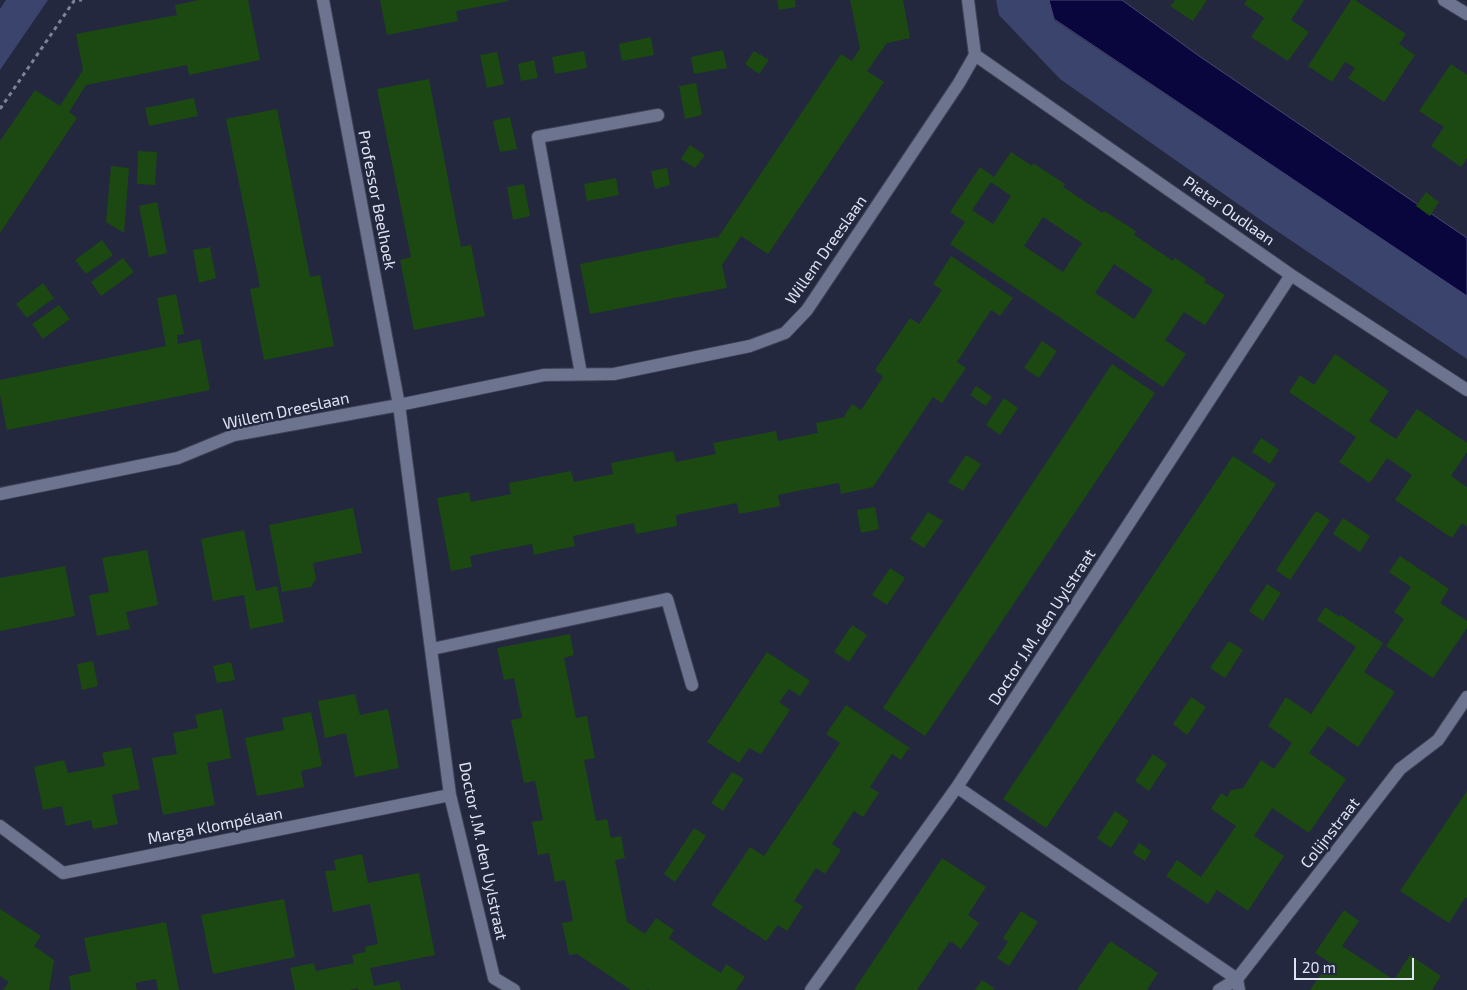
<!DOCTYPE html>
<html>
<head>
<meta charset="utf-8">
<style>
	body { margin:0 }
	#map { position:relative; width:1467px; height:990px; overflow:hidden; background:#23283f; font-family:"Exo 2",sans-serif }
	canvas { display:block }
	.scale { position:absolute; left:1294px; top:958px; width:120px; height:22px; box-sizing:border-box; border:2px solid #dee2f1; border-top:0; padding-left:6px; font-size:15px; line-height:18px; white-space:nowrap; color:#dee2f1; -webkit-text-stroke:4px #23283f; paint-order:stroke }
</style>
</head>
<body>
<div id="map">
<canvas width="1467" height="990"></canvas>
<div class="scale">20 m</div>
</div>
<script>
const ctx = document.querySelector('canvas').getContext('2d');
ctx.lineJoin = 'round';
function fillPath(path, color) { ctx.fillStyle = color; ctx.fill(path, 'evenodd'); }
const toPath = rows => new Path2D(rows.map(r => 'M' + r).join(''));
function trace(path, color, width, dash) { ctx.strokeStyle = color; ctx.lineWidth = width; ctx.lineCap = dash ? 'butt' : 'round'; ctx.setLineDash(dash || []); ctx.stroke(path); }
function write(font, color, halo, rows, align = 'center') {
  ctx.font = font + ' "Exo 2",sans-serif'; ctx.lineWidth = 5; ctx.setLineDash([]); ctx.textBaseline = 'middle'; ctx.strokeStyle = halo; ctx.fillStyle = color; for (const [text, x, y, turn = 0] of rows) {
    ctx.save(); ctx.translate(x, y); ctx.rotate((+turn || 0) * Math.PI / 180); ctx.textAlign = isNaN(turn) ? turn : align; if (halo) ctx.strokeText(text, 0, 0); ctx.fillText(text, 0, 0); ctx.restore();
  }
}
fillPath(toPath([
	[6,0,48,0,0,70,0,9],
	[996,0,1049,0,1054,20,1467,296,1467,359,1265,223,1060,79,999,15]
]), '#3b446c');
const water = toPath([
	[1049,0,1122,0,1199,56,1467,238,1467,296,1054,19,1049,0]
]);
fillPath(water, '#08063c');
trace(water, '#484872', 1);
fillPath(toPath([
	[199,0,248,0,260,60,189,75,187,65,86,85,69,112,77,118,0,233,0,141,35,90,60,106,83,70,76,34,177,15,175,5],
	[380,0,508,0,508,1,456,11,458,21,387,35],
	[777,0,795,0,796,7,779,10],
	[850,0,903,0,910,38,887,43,867,71,884,82,768,254,741,236,722,265,727,288,590,314,580,264,716,237,717,239,841,54,852,61,860,48],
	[1175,0,1207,0,1193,21,1170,6],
	[1247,0,1304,0,1291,20,1309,32,1288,61,1251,37,1264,18,1244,4],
	[1351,0,1355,0,1406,34,1399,44,1415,55,1384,102,1348,78,1355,68,1345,62,1332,82,1308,66],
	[651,37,654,55,622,61,619,44],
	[723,50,727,68,694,74,691,57],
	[584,51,587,68,555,74,552,57],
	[754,51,769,60,759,74,745,64],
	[497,52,504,84,487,88,480,55],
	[534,60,538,78,521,81,518,64],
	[1451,64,1467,75,1467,158,1461,167,1431,146,1444,127,1419,111],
	[429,79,461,247,471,245,485,316,414,330,400,260,411,257,377,89],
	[696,83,702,115,685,119,679,86],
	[194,98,198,116,149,126,145,108],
	[277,109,310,277,320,275,334,346,264,360,250,289,260,287,226,119],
	[510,117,517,149,500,152,493,121],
	[690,145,705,155,695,168,681,159],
	[138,151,157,152,155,185,137,184],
	[1011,152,1032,166,1033,163,1065,184,1063,187,1102,213,1104,211,1136,231,1134,235,1173,261,1175,258,1206,279,1204,282,1225,295,1205,325,1184,312,1165,340,1186,354,1163,387,950,244,965,222,950,212,980,167,994,177],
	[991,182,1011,196,993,224,972,210],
	[1043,217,1082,243,1063,272,1024,246],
	[1114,264,1153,290,1134,319,1095,293],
	[111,166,129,168,124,233,106,222],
	[667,168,670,185,655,189,651,171],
	[616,178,619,195,587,201,584,184],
	[524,184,530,216,513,220,507,187],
	[1426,192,1439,202,1430,216,1416,206],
	[157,202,167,253,149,257,139,206],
	[102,240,113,255,86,274,75,260],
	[210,247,216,278,199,283,193,250],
	[951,256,1013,298,1000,316,991,310,957,362,966,368,954,385,942,403,933,397,873,487,841,494,839,483,807,489,778,495,780,506,739,514,737,503,676,515,677,526,636,534,634,523,573,536,575,546,534,555,532,544,500,550,470,556,472,567,451,571,437,498,469,492,471,502,511,494,509,483,571,471,574,482,613,474,611,463,673,451,676,462,716,454,713,443,776,431,778,441,818,433,816,423,845,417,845,415,852,404,861,410,883,377,875,370,910,318,919,324,942,290,933,284],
	[123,258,134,272,101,296,91,282],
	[43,283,54,298,27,318,16,304],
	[176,294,184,334,177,335,178,344,200,339,210,390,7,430,0,395,0,380,166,346,157,298],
	[59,305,70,319,43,339,32,324],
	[1042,341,1057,351,1039,378,1024,368],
	[1335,354,1389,391,1369,421,1396,439,1417,409,1467,443,1467,452,1451,476,1467,487,1467,527,1462,523,1452,538,1395,500,1412,475,1387,458,1370,483,1339,462,1356,437,1289,392,1300,375,1314,385],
	[1112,364,1155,393,925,736,883,708],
	[976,386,992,397,986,406,970,395],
	[1004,398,1018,408,1000,435,986,425],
	[1261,438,1279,450,1270,464,1252,452],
	[966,455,981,464,963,491,948,482],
	[1233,456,1276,484,1046,828,1003,799],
	[875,507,879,529,861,533,857,510],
	[353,508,362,553,313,563,316,579,311,587,282,592,269,525],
	[1316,511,1330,520,1290,580,1276,570],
	[928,512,943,521,924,548,910,539],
	[1343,518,1370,536,1360,552,1333,534],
	[244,530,256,591,277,586,284,622,250,629,244,595,213,601,201,539],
	[147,550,158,605,126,612,130,629,97,636,89,595,109,592,102,558],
	[1400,556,1449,589,1440,603,1467,621,1467,628,1433,678,1386,646,1404,619,1394,612,1411,587,1389,572],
	[65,566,75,616,0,631,0,578],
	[890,568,905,578,887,605,872,595],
	[1267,584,1281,593,1263,621,1249,611],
	[1325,607,1340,617,1341,615,1383,643,1364,672,1395,692,1358,747,1328,726,1309,753,1346,779,1309,833,1272,808,1254,836,1284,856,1248,911,1217,890,1208,904,1166,876,1177,860,1201,877,1236,826,1211,809,1221,793,1227,797,1231,790,1243,788,1261,760,1274,769,1292,743,1268,726,1286,697,1311,714,1356,647,1317,620],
	[852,625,867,635,849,662,834,652],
	[570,634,574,655,564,658,576,718,587,716,595,758,584,760,596,821,607,819,611,838,621,836,625,858,615,860,627,922,645,934,656,918,674,930,669,938,694,956,721,973,726,964,745,977,736,990,650,990,648,989,647,990,631,990,577,954,569,955,562,923,573,921,565,880,555,882,549,853,538,855,532,822,543,820,535,781,524,783,511,720,522,718,514,678,504,680,497,648],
	[1229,641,1243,650,1225,678,1210,668],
	[767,652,810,681,800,696,789,689,779,702,790,710,761,754,749,748,739,763,707,742],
	[93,661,98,686,82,690,77,664],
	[231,662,235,680,217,683,213,666],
	[355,694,360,715,388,709,399,768,355,777,346,733,325,738,318,701],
	[1191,697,1206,707,1187,735,1173,724],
	[846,705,911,749,910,750,908,749,901,760,892,754,870,787,879,793,863,817,854,811,832,844,841,850,825,874,816,868,794,901,803,906,787,931,778,925,766,941,711,905,750,847,764,856,783,828,840,743,826,734],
	[222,709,231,758,207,763,215,805,163,815,152,758,177,754,173,733,198,728,195,715],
	[311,712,322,766,301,771,304,787,257,796,245,738,284,730,282,718],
	[131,747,140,789,112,795,118,824,93,829,91,820,66,826,62,806,43,810,34,767,64,760,68,773,105,766,102,753],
	[1153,754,1167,764,1149,791,1135,781],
	[732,772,744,779,723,811,711,803],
	[1467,791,1467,898,1466,897,1449,923,1400,891],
	[1115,811,1129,821,1111,848,1097,838],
	[694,828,706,836,675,882,664,874],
	[1139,843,1151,851,1145,861,1133,853],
	[362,854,368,883,419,873,435,955,370,968,374,986,399,981,401,990,358,990,358,988,350,990,295,990,290,968,314,963,318,981,316,971,354,963,352,955,366,952,365,947,378,944,370,904,333,912,325,871,336,870,334,860],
	[942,858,986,887,968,915,979,923,961,949,950,941,917,990,854,990],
	[284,899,295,957,213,974,201,915],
	[0,909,41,936,34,946,54,960,49,990,3,990,9,982,0,976],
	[1344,910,1359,921,1342,946,1394,980,1410,955,1441,976,1432,990,1310,990,1329,962,1315,953],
	[1021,911,1038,922,1009,966,997,958,1008,942,1003,938],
	[166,922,179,990,158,990,156,979,135,983,137,990,71,990,69,976,91,971,84,938],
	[1110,941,1158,973,1147,990,1077,990],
	[982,980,994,988,993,990,975,990]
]), '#1c4911');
const street = toPath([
	[323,0,399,405,450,795,494,978,514,990],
	[1444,0,1467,14],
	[975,55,1291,275,1467,390],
	[581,374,538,137,658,115],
	[0,494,178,458,234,435,399,405,544,375,614,374,750,346,785,333,807,310,959,83,975,55,968,0],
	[432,649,667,599,692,685],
	[957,787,1237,979,1239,990],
	[0,826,63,873,450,795],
	[811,990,957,787,1291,275],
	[1219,990,1237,979,1400,769,1438,740,1467,697]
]);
trace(street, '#3f4356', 14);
trace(toPath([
	[0,109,74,1,82,0]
]), '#7e8396', 3, [4, 4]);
trace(street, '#6d748f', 12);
write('16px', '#dee2f1', '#23283f', [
	["Professor Beelhoek",377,200,79],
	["Pieter Oudlaan",1229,211,35],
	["Willem Dreeslaan",826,250,-55],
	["Willem Dreeslaan",286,411,-12],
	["Doctor J.M. den Uylstraat",1042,627,-57],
	["Marga Klompélaan",215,826,-11],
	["Colijnstraat",1330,833,-52],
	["Doctor J.M. den Uylstraat",483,851,78]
]);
</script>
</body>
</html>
